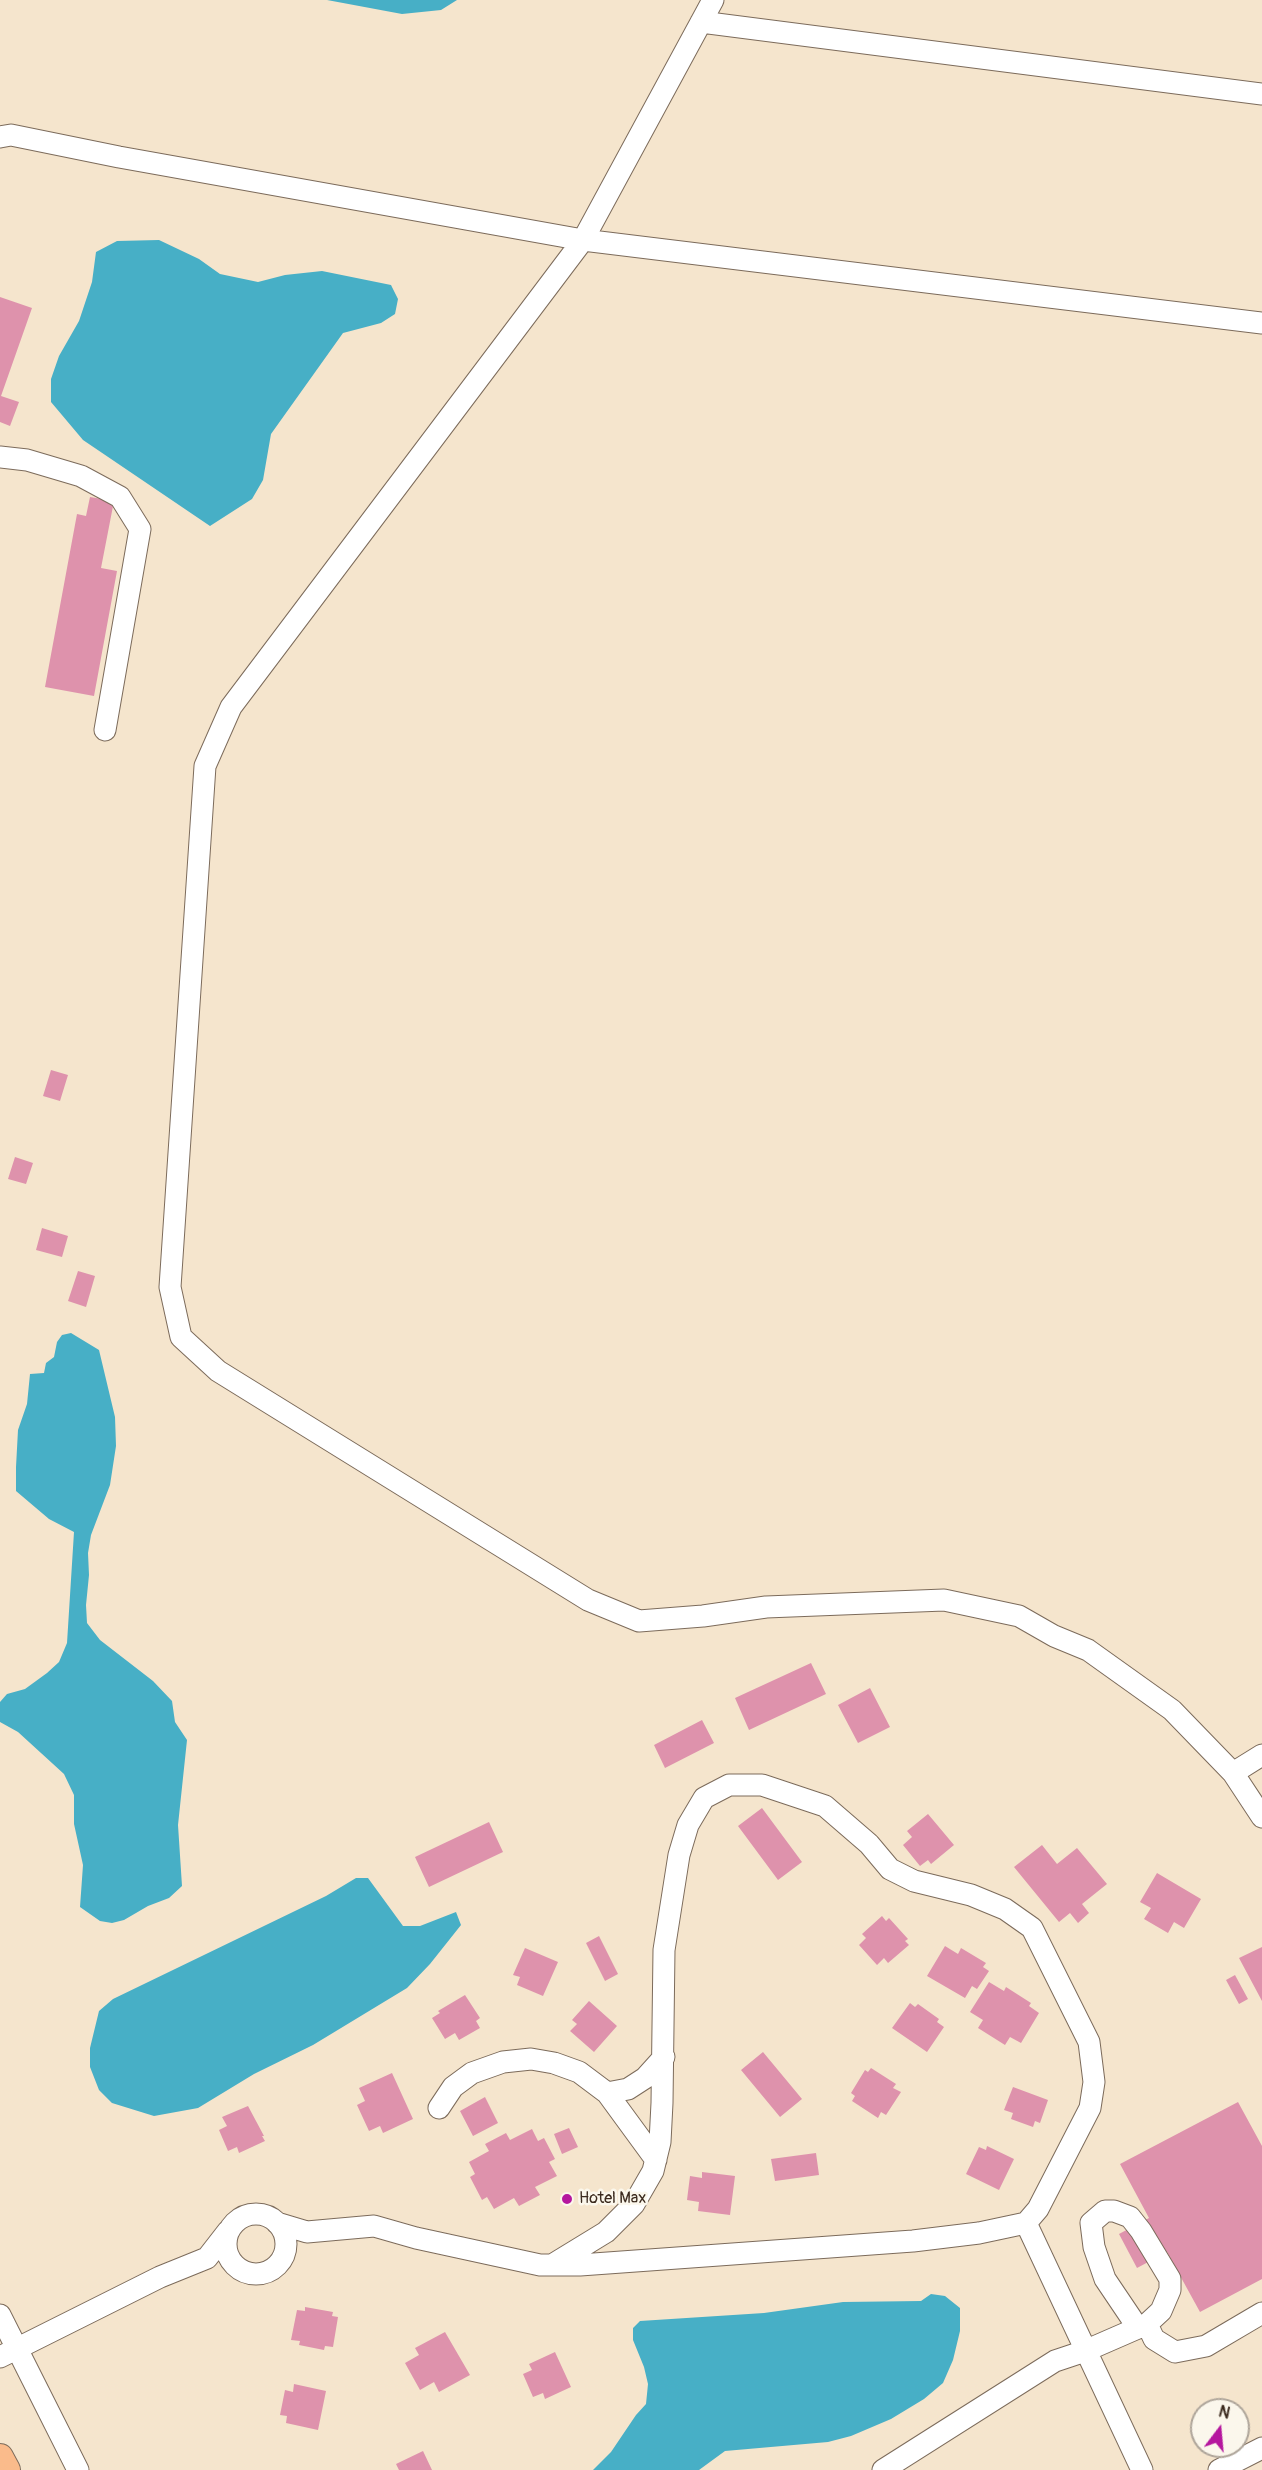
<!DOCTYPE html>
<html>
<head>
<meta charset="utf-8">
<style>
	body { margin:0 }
	#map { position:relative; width:1262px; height:2470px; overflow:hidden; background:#f5e5cd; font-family:Pangolin,sans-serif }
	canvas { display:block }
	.north { position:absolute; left:1190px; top:2398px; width:60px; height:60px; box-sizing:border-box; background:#fbf7ec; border:2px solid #aea59a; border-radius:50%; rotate:16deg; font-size:16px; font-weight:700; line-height:24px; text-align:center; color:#3b2a1e }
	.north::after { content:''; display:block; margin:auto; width:21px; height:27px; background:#b5179e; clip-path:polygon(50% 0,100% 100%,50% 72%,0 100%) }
</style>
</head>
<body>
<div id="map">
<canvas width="1262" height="2470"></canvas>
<div class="north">N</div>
</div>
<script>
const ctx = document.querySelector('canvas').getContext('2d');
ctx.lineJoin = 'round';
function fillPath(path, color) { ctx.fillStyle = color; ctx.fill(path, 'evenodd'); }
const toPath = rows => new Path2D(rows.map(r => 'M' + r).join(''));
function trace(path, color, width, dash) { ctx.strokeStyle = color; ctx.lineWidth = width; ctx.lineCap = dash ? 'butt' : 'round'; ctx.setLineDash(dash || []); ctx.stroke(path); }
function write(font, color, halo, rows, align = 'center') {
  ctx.font = font + ' Pangolin,sans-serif'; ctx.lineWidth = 5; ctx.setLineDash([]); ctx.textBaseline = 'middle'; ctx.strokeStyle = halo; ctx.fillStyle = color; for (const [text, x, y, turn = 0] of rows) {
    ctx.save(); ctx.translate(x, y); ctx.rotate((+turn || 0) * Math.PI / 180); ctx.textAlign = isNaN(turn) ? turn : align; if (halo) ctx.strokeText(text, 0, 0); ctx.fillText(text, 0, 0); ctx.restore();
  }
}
fillPath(toPath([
	[327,0,457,0,441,10,402,14],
	[159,240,199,259,220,274,258,282,285,275,322,271,391,285,398,299,395,314,381,323,343,333,271,434,263,480,252,499,210,526,83,440,51,402,51,379,59,356,79,321,92,282,96,252,117,241],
	[71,1333,99,1350,115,1417,116,1446,110,1485,91,1535,88,1553,89,1575,86,1605,87,1623,100,1640,153,1681,172,1701,175,1722,187,1740,178,1825,182,1886,169,1898,148,1906,124,1920,112,1923,100,1921,80,1907,83,1865,74,1824,74,1795,64,1774,18,1732,0,1722,0,1702,7,1694,25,1689,47,1673,59,1662,67,1643,74,1532,49,1519,16,1491,16,1467,18,1430,27,1404,30,1374,44,1373,46,1363,54,1357,57,1342,62,1335],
	[356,1878,368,1878,403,1926,420,1926,456,1912,461,1925,430,1964,407,1988,313,2045,254,2074,198,2108,154,2116,112,2103,99,2090,90,2067,90,2048,99,2011,113,1999,326,1896],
	[931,2294,945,2296,960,2308,960,2331,953,2360,943,2383,924,2399,891,2419,851,2436,828,2442,725,2451,699,2470,593,2470,611,2452,636,2415,646,2404,648,2384,644,2367,633,2340,633,2328,640,2321,764,2313,843,2302,921,2301]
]), '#47afc6');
fillPath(toPath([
	[0,297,32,308,1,396,19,402,10,426,0,422],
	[90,497,114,501,101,568,117,571,94,696,45,687,77,514,86,516],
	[51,1070,68,1075,60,1101,43,1096],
	[15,1157,33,1163,26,1184,8,1179],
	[42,1228,68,1236,62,1257,36,1250],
	[78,1271,95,1276,86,1307,68,1301],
	[811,1663,826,1694,749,1730,735,1698],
	[870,1688,890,1727,858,1743,838,1705],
	[702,1720,714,1743,665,1768,654,1745],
	[762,1808,802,1862,778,1880,738,1826],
	[928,1814,954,1845,931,1864,928,1860,920,1866,903,1845,912,1837,907,1831],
	[489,1822,503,1852,429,1887,415,1857],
	[1042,1845,1057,1864,1077,1848,1107,1884,1082,1904,1089,1913,1078,1923,1070,1913,1059,1922,1014,1867],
	[1157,1873,1201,1899,1184,1928,1174,1922,1168,1933,1144,1919,1151,1908,1140,1902],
	[882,1916,886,1921,889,1918,908,1939,905,1941,909,1945,888,1963,884,1958,877,1965,859,1945,866,1938,862,1934],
	[599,1936,618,1974,605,1981,586,1943],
	[945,1946,958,1954,961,1948,986,1963,983,1967,989,1971,977,1989,972,1986,965,1998,927,1976],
	[1262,1947,1262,2001,1239,1958],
	[525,1948,558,1962,543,1996,517,1985,520,1977,513,1975],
	[1235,1975,1248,1999,1239,2004,1226,1980],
	[989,1982,1004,1991,1006,1987,1031,2003,1029,2006,1039,2013,1021,2043,1010,2037,1005,2045,978,2028,983,2020,970,2012],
	[465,1995,480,2018,476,2021,480,2028,459,2040,455,2033,445,2039,432,2018,440,2013,438,2011],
	[589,2001,617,2026,594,2052,570,2031,577,2024,572,2020],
	[910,2003,915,2007,918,2004,939,2019,937,2022,944,2027,927,2052,892,2028],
	[763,2052,802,2099,780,2117,741,2070],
	[871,2068,896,2084,893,2088,901,2092,886,2115,881,2112,878,2118,852,2101,855,2096,851,2093,865,2070,868,2072],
	[392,2073,413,2119,383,2133,380,2126,369,2131,357,2105,365,2101,359,2088],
	[1013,2087,1048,2100,1040,2123,1035,2121,1033,2127,1011,2119,1013,2113,1004,2110],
	[485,2097,498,2123,473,2136,460,2111],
	[1238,2102,1262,2146,1262,2279,1200,2312,1167,2252,1137,2268,1119,2234,1149,2218,1120,2164],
	[248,2106,264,2136,262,2136,265,2141,239,2153,237,2147,228,2151,219,2130,227,2126,222,2117],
	[569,2128,578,2147,562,2154,554,2134],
	[532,2129,538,2141,544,2138,555,2159,549,2162,557,2176,535,2187,540,2195,519,2206,514,2198,494,2209,487,2197,482,2200,470,2177,475,2174,469,2162,489,2151,485,2144,506,2133,510,2140],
	[987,2146,1014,2159,999,2190,966,2174,979,2147,986,2150],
	[816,2153,819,2175,775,2181,771,2159],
	[702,2172,735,2176,730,2215,698,2211,699,2202,687,2200,690,2176,702,2178],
	[305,2307,333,2312,332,2316,338,2317,333,2347,325,2346,324,2350,299,2345,300,2341,291,2340,297,2310,305,2311],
	[445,2332,470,2375,439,2392,434,2382,420,2390,405,2363,419,2355,415,2348],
	[555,2352,571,2387,545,2399,543,2393,533,2397,523,2374,532,2370,529,2364],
	[294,2384,326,2391,318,2430,286,2423,287,2416,280,2415,285,2390,293,2392],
	[423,2451,432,2470,399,2470,396,2464]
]), '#de92ac');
const minor = toPath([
	[713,0,583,240,231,707,205,766,170,1287,181,1337,218,1371,588,1600,639,1621,703,1616,766,1607,944,1600,1019,1616,1054,1636,1088,1650,1172,1710,1233,1773,1262,1817],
	[701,22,1262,94],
	[0,137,11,135,119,157,583,240,1262,323],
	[0,457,27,460,81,476,120,497,140,529,105,730],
	[1233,1773,1262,1755],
	[607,2093,628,2089,645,2078,664,2057],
	[439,2108,453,2087,472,2073,503,2062,531,2059,554,2063,579,2072,607,2093,656,2160],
	'226 2244a30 30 0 1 1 60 0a30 30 0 1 1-60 0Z',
	[277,2223,307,2232,374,2226,416,2238,540,2265,580,2265,913,2241,979,2233,1026,2223,1038,2209,1090,2108,1094,2082,1089,2042,1032,1928,1005,1909,971,1895,914,1881,890,1869,869,1844,825,1806,762,1785,729,1785,704,1798,688,1825,679,1855,664,1950,662,2103,660,2142,653,2171,634,2204,606,2232,552,2265],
	[1026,2223,1142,2470],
	[0,2315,78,2470],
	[1147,2324,1154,2339,1175,2352,1206,2346,1262,2313],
	[0,2357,160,2277,207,2258,228,2231],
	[883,2470,1055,2361,1085,2351,1147,2324,1161,2311,1170,2290,1170,2279,1141,2231,1130,2217,1114,2211,1105,2211,1091,2223,1094,2247,1105,2279,1138,2328],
	[1219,2470,1262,2448]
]);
const major = toPath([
	[0,2457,7,2470]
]);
trace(minor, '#7c6b5b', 23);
trace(major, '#7c6b5b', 28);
trace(minor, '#fff', 21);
trace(major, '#fabb8b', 26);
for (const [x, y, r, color] of [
	[567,2199,6,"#b5179e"]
]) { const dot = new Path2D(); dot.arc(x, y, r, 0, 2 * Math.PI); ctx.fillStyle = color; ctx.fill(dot); trace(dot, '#fbf7ec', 2); }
write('16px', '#3b2a1e', '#fbf7ec', [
	["Hotel Max",579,2199]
], 'left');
</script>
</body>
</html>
